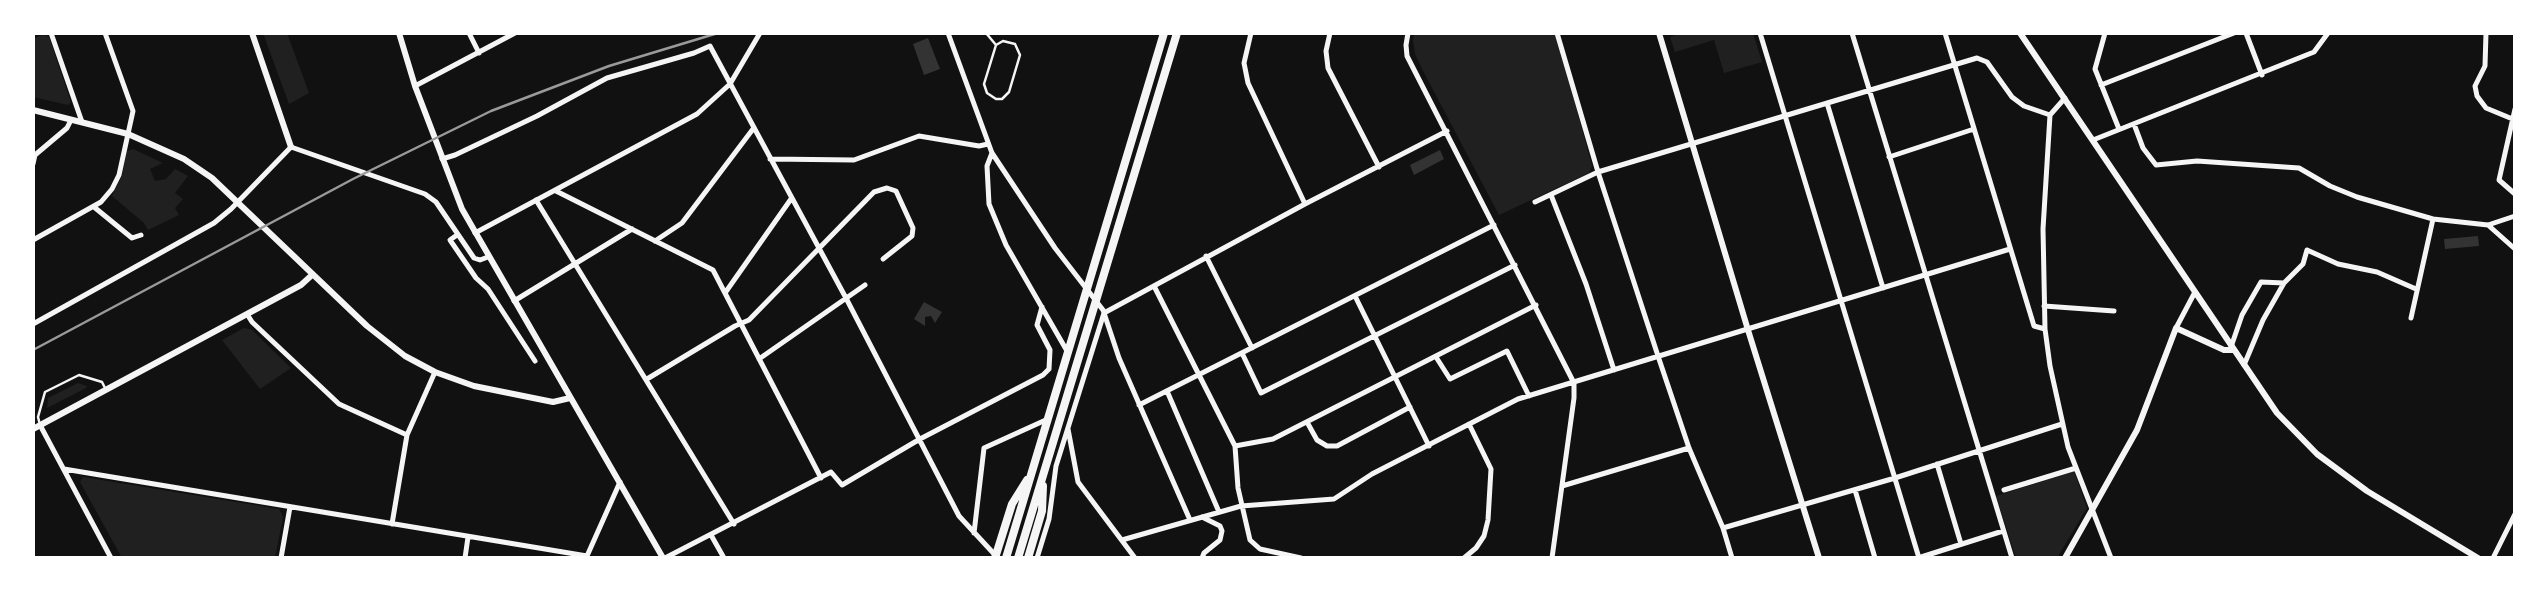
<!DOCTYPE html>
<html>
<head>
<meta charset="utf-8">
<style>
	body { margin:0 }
	#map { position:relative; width:2548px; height:591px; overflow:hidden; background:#111; font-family:Mulish,sans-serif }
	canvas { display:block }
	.frame { position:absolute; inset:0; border:35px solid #fff; pointer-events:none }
</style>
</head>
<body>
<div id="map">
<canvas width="2548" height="591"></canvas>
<div class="frame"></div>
</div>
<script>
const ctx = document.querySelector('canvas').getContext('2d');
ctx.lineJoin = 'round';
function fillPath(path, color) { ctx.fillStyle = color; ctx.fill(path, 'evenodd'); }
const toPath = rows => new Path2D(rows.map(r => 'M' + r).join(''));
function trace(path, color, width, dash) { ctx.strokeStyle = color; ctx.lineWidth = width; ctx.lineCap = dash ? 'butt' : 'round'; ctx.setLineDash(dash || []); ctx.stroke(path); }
fillPath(toPath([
	[263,33,287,33,309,93,289,104],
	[1414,33,1556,33,1592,166,1589,173,1499,215,1421,67,1415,54,1413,40],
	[1681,33,1753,33,1762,62,1724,73,1714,40,1675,52,1670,37],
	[43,35,49,37,71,102,68,105,33,97,33,39],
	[133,149,163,163,150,169,155,181,166,179,175,169,188,176,175,193,183,199,175,208,179,215,148,230,144,223,112,196,122,176,127,151],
	[244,328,252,330,291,368,260,389,222,340],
	[78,383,87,386,86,388,47,408,48,398],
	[2074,471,2087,508,2057,558,2016,558,1996,496],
	[83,477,279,509,283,517,275,558,122,558,80,482]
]), '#202020');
fillPath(toPath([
	[928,38,940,69,924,75,913,44],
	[1440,150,1444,159,1414,175,1410,165],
	[2478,236,2479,246,2445,249,2444,239],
	[924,302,942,312,935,323,931,316,925,317,925,326,914,319]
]), '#333');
trace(toPath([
	[986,33,996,45],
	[1003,41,1015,44,1020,55,1009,92,1002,99,996,99,987,93,984,84,996,45,1003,41],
	[40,425,38,417,45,392,79,375,102,382,106,390]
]), '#f5f5f5', 2.5);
trace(toPath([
	[51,33,82,122],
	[469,33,479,53],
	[948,33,992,153,1055,248,1103,310,1119,358,1190,520],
	[1330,33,1326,51,1328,68,1379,167],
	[1408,33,1406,45,1407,56,1574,383,1574,398,1552,558],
	[1557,33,1598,172,1658,356,1689,448,1723,528,1732,558],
	[1760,33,1919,558],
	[1852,33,2012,558],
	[1945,33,2034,326,2045,329],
	[2105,33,2095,69,2119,129],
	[2246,33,2262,75],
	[2486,33,2485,66,2475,86,2477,96,2486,108,2515,120],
	[2101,85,2234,33],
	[415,86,515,33],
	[2065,98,2050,115,2043,229,2045,329,2050,366,2068,447,2111,558],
	[1827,103,1883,288],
	[2515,109,2499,180,2515,194],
	[2134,124,2143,148,2156,165,2197,161,2299,168,2330,186,2357,197,2433,219,2488,225,2515,216],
	[2093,140,2314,52,2328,33],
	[992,153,987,166,989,204,1006,245,1067,351],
	[1889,157,1974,129],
	[442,159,455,155,537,116,607,78,694,53,710,46,847,300,959,516,996,556],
	[770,159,854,160,919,136,979,146,988,144],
	[33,164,35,155,67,128,71,120],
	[556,191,713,270,821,478],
	[1551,195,1586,284,1614,370],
	[536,200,734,524],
	[1535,202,1598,172,1977,58,1987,62,2012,97,2024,106,2050,115],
	[1305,204,1447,131],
	[94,207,132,238,141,235],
	[2488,225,2515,249],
	[475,233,697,114,730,84,760,33],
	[457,235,450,240,476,278,488,289,535,361],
	[33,240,101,202,112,189,119,175,133,111,105,33],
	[655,241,682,223,753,129],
	[1206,256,1252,348],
	[1154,286,1235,446,1238,488,1250,540,1260,549,1301,558],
	[725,293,791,199],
	[1355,296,1429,446],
	[514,301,632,229],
	[2044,306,2114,311],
	[247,314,252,322,339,404,407,435],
	[2411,318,2433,219],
	[33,324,214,223,231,209,291,147,425,194,436,202,474,258,480,260,488,257],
	[2176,328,2195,292],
	[2231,347,2242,315,2261,282,2284,283],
	[1242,353,1261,393,1515,265],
	[1436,357,1450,379,1507,351,1529,396],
	[759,359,865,285],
	[2244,365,2263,320,2284,283,2303,264,2307,250,2338,264,2377,272,2416,289],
	[647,379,735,326,749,320,874,192,887,188,896,191,913,228,912,236,883,259],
	[1167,391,1219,512],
	[1139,405,1494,225],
	[1307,422,1317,440,1327,446,1337,446,1410,407],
	[40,425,111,558],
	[1068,429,1078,482,1135,558],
	[1235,446,1273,439,1536,305],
	[1937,464,1961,544],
	[64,469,587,556],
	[1562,486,1689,448],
	[1855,490,1875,558],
	[2004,490,2076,468],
	[392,524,407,435,435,372],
	[1723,528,1895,478,2062,424],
	[974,533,984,448,1048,419],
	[711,535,724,558],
	[1122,540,1241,506,1334,499,1372,474,1518,399,2010,249],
	[587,556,620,482],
	[281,558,290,507],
	[465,558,468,537],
	[665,558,831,472,842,485,920,439,1043,375,1049,369,1050,350,1037,325,1042,307],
	[1037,558,1049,519,1056,466,1104,313,1305,204,1248,83,1244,63,1251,33],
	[1202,558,1204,553,1220,540,1222,531,1220,526,1202,517],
	[1464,558,1476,548,1484,536,1488,520,1491,469,1469,424],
	[1918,558,2003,531],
	[2493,558,2515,514]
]), '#f5f5f5', 5);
trace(toPath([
	[252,33,291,147],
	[399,33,415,86,462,209,663,558],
	[1659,33,1748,330,1819,558],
	[2020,33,2277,413,2317,454,2367,491,2478,558],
	[33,110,128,134,184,159,212,178,367,326,405,356,435,372,474,386,553,402,570,398],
	[33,429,301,285,312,275],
	[2065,558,2137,430,2176,328,2224,350,2233,350]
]), '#f5f5f5', 6);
trace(toPath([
	[995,558,1012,504,1027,480],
	[1006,558,1164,33],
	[1018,558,1177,33],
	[1028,558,1042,511,1043,486]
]), '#f5f5f5', 8);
trace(toPath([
	[33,350,353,179,491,111,609,66,718,33]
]), '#9a9a9a', 2.5);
</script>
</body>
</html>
